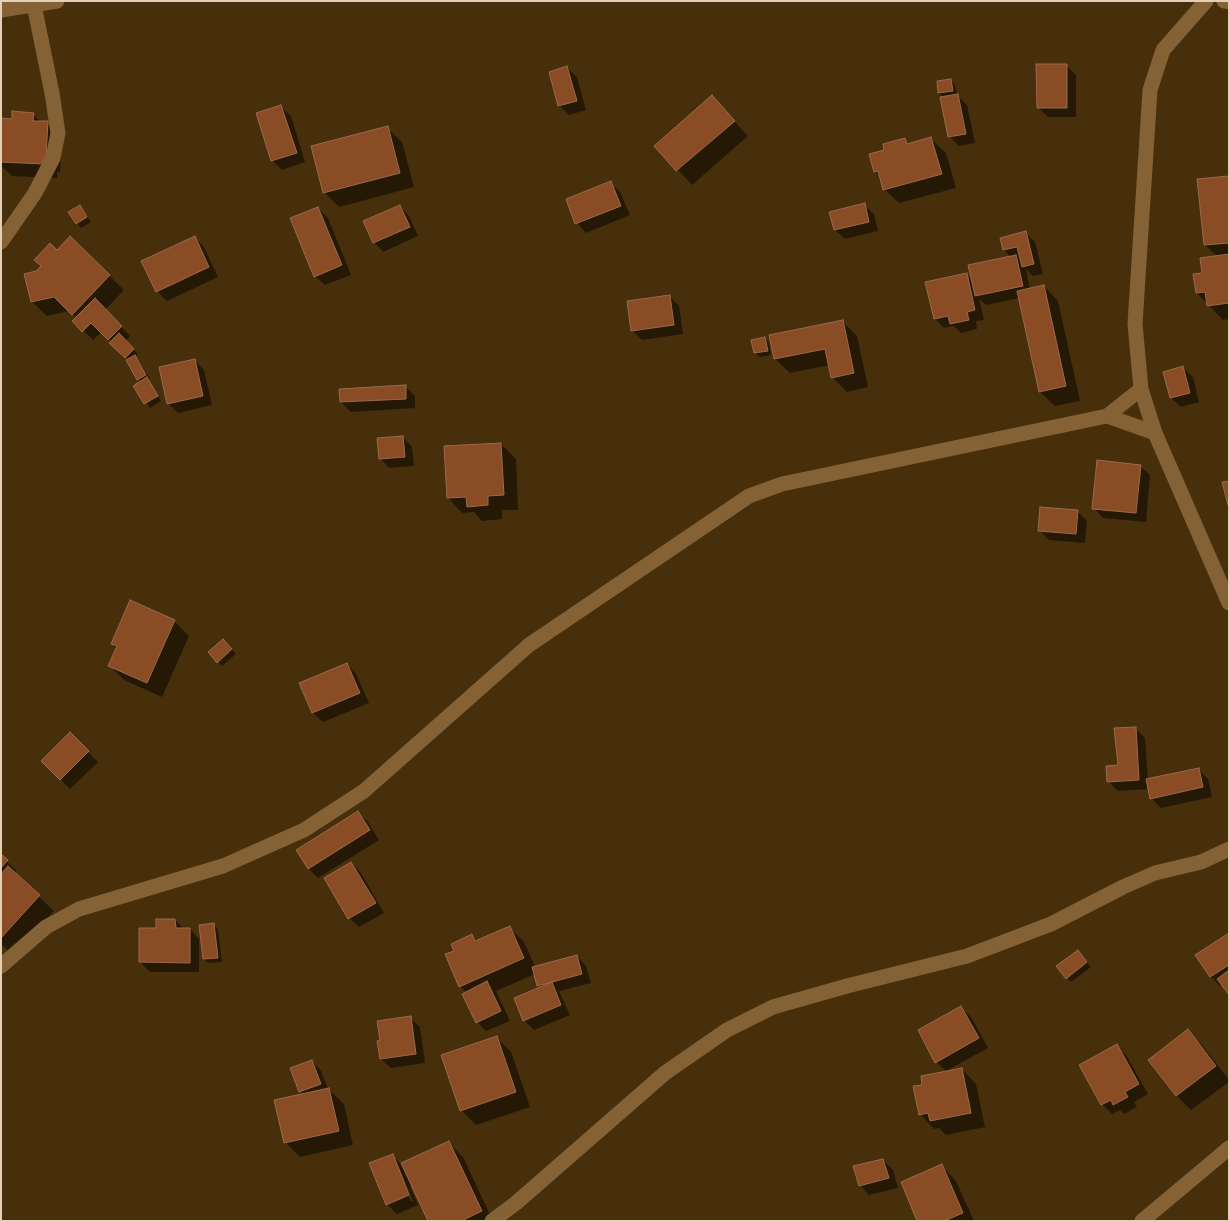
<!DOCTYPE html>
<html>
<head>
<meta charset="utf-8">
<style>
	body { margin:0 }
	#map { position:relative; width:1230px; height:1222px; overflow:hidden; background:#472f0c; font-family:Roboto,sans-serif }
	canvas { display:block }
	.frame { position:absolute; inset:0; border:2px solid #e3d0b9; pointer-events:none }
</style>
</head>
<body>
<div id="map">
<canvas width="1230" height="1222"></canvas>
<div class="frame"></div>
</div>
<script>
const ctx = document.querySelector('canvas').getContext('2d');
ctx.lineJoin = 'round';
function fillPath(path, color) { ctx.fillStyle = color; ctx.fill(path, 'evenodd'); }
const toPath = rows => new Path2D(rows.map(r => 'M' + r).join(''));
function trace(path, color, width, dash) { ctx.strokeStyle = color; ctx.lineWidth = width; ctx.lineCap = dash ? 'butt' : 'round'; ctx.setLineDash(dash || []); ctx.stroke(path); }
fillPath(toPath([
	[1066,65,1076,75,1076,117,1048,117,1038,107],
	[567,68,577,77,586,110,569,115,559,105],
	[951,80,955,85,957,95,967,105,975,143,959,146,949,136,944,98,939,93],
	[712,97,748,136,692,185,656,146],
	[281,107,291,116,305,162,282,170,272,160],
	[33,114,41,122,47,123,62,137,60,172,57,172,57,178,12,176,1,166,1,120,13,120],
	[387,128,402,142,414,187,339,207,324,192],
	[931,139,946,153,956,188,899,203,884,189,881,177,875,171,886,151,904,140,909,145],
	[1229,177,1229,319,1223,320,1197,293,1204,274,1218,257,1205,245],
	[611,183,620,192,630,215,586,233,577,223],
	[864,205,874,214,878,231,845,239,835,230,831,213],
	[80,206,91,222,81,228,77,223],
	[400,206,409,216,418,236,383,252,374,242],
	[318,208,328,218,351,275,325,285,315,276],
	[1026,233,1035,242,1043,274,1033,276,1026,269,1030,289,1044,286,1058,301,1080,401,1055,406,1040,392,1020,298,986,305,979,299,984,320,976,321,977,329,961,333,954,326,944,328,935,319,967,275,973,281,1011,257,1004,250],
	[70,238,124,290,105,310,130,336,125,342,138,354,135,356,139,361,150,379,148,380,161,401,150,408,135,386,141,382,129,360,102,332,93,340,74,321,77,318,69,311,47,316,32,302,37,272],
	[195,238,204,247,218,277,167,301,157,291],
	[669,296,679,306,683,334,642,340,632,330],
	[842,321,857,336,868,387,847,392,832,377,830,365,790,373,775,359,770,336],
	[764,338,769,343,771,355,760,357,755,353,753,341],
	[194,360,204,370,212,405,178,413,168,403],
	[1183,368,1193,377,1199,402,1181,407,1171,398],
	[405,386,415,396,415,408,351,412,341,402],
	[403,437,412,447,414,466,389,468,380,458],
	[501,444,516,459,518,510,502,510,502,519,482,521,474,512,462,513,448,498],
	[1140,466,1150,475,1146,522,1103,518,1094,508],
	[1077,511,1087,521,1085,543,1049,540,1039,530],
	[174,621,189,636,162,697,124,680,110,666,117,649,112,644],
	[223,640,236,654,222,666,218,662],
	[347,664,356,674,369,703,323,722,313,713,301,683],
	[1135,728,1145,738,1148,780,1198,769,1208,779,1212,797,1161,808,1151,798,1149,789,1118,791,1109,782,1119,767],
	[70,734,98,762,70,789,43,761],
	[358,812,368,822,379,840,318,878,309,869,297,850],
	[1,856,17,871,14,873,54,911,13,955,1,944],
	[351,863,361,873,384,913,359,927,349,918],
	[175,920,184,929,190,929,199,939,199,972,150,972,140,962,158,929],
	[214,925,218,929,222,962,208,963,204,959],
	[509,927,524,942,535,967,577,956,586,966,591,983,559,991,570,1015,534,1030,524,1020,515,999,541,988,538,985,535,974,496,991,510,1021,486,1031,477,1022,467,993,460,986,455,951,472,936,477,941],
	[1229,935,1229,993,1223,985,1220,986,1211,977,1197,956],
	[1082,956,1091,967,1071,982,1067,978],
	[961,1008,971,1017,988,1048,946,1071,936,1062],
	[410,1018,420,1027,425,1063,391,1068,381,1059,382,1041],
	[1188,1031,1202,1045,1229,1080,1229,1082,1191,1110,1177,1096,1149,1060],
	[496,1037,511,1052,530,1107,476,1125,461,1110],
	[1116,1045,1126,1055,1148,1094,1134,1102,1137,1107,1124,1114,1120,1110,1112,1114,1102,1104,1080,1065],
	[312,1061,321,1071,328,1089,344,1104,353,1145,300,1157,285,1142,304,1095,300,1091],
	[962,1069,976,1084,985,1127,946,1135,939,1128,934,1129,920,1114,924,1086],
	[448,1142,463,1157,493,1221,429,1221,412,1185,410,1186,418,1205,397,1214,387,1204,392,1155,401,1164],
	[396,1165,398,1165,413,1201,411,1202],
	[883,1160,893,1170,898,1188,869,1195,860,1185],
	[942,1166,956,1181,974,1221,919,1221]
]), '#0007');
const building = toPath([
	[1036,64,1067,64,1067,108,1037,108,1036,64],
	[567,66,577,101,558,106,549,72,567,66],
	[951,79,953,91,938,93,937,81,951,79],
	[958,94,966,134,948,137,940,97,958,94],
	[712,95,735,121,676,171,654,146,712,95],
	[281,105,297,153,271,161,256,113,281,105],
	[12,111,34,113,33,121,48,121,46,158,43,158,43,164,1,162,1,118,12,119,12,111],
	[388,126,400,173,323,193,311,146,388,126],
	[931,137,942,174,883,190,878,171,874,172,869,154,884,150,883,144,905,138,907,144,931,137],
	[1229,176,1229,243,1204,245,1197,179,1229,176],
	[611,181,621,206,575,224,566,199,611,181],
	[865,203,869,222,834,230,829,212,865,203],
	[80,205,87,217,76,224,68,212,80,205],
	[400,205,410,227,373,243,363,221,400,205],
	[318,207,342,265,314,277,290,218,318,207],
	[1026,231,1034,264,1022,267,1017,247,1003,250,1000,238,1026,231],
	[70,236,110,275,72,315,54,297,31,302,24,274,36,271,41,266,34,260,50,243,57,250,70,236],
	[195,236,209,267,156,292,141,261,195,236],
	[1229,254,1229,303,1207,306,1205,292,1196,293,1193,274,1202,273,1200,258,1229,254],
	[1016,255,1023,286,975,296,968,265,1016,255],
	[967,273,975,310,967,312,969,320,950,324,948,316,934,319,925,282,967,273],
	[1044,285,1066,386,1039,392,1017,291,1044,285],
	[670,295,674,325,631,331,627,301,670,295],
	[95,298,122,326,108,340,91,323,82,332,72,321,95,298],
	[843,320,854,373,831,378,825,349,774,359,769,335,843,320],
	[119,333,134,349,125,358,109,343,119,333],
	[765,337,768,351,754,353,751,340,765,337],
	[135,355,146,375,137,380,126,360,135,355],
	[195,359,203,396,167,404,159,367,195,359],
	[1183,366,1190,393,1170,398,1163,372,1183,366],
	[147,377,158,396,144,404,133,386,147,377],
	[406,385,406,399,340,402,339,389,406,385],
	[403,436,405,457,379,459,377,438,403,436],
	[501,443,504,495,488,496,488,505,467,507,466,497,447,498,444,446,501,443],
	[1097,460,1141,465,1136,513,1092,509,1097,460],
	[1229,481,1229,505,1228,505,1222,482,1229,481],
	[1040,507,1078,510,1076,534,1038,531,1040,507],
	[130,600,175,620,147,683,108,666,117,646,111,644,130,600],
	[223,639,232,649,217,663,208,652,223,639],
	[347,663,360,693,312,713,299,683,347,663],
	[1136,727,1139,780,1107,782,1106,766,1118,765,1114,728,1136,727],
	[70,732,89,751,60,780,41,761,70,732],
	[1199,768,1203,787,1150,799,1146,779,1199,768],
	[358,811,370,830,308,869,296,850,358,811],
	[1,854,8,860,1,868,1,854],
	[351,862,376,903,348,919,324,878,351,862],
	[8,866,40,895,1,938,1,874,8,866],
	[156,919,175,919,176,928,190,928,190,963,139,962,139,928,156,928,156,919],
	[214,923,218,958,203,959,199,925,214,923],
	[510,926,524,958,459,987,445,954,454,951,451,944,472,934,475,941,510,926],
	[1229,933,1229,965,1210,977,1195,955,1229,933],
	[1078,950,1087,962,1066,979,1056,966,1078,950],
	[577,955,582,974,537,986,532,967,577,955],
	[1229,970,1229,995,1217,979,1229,970],
	[487,981,501,1011,476,1023,462,994,487,981],
	[552,982,561,1005,523,1021,514,998,552,982],
	[961,1006,979,1038,935,1063,918,1030,961,1006],
	[411,1016,416,1054,380,1059,377,1041,380,1040,377,1021,411,1016],
	[1188,1029,1216,1066,1176,1096,1148,1060,1188,1029],
	[497,1036,516,1092,460,1111,441,1055,497,1036],
	[1117,1044,1139,1084,1125,1092,1128,1097,1113,1105,1111,1100,1101,1105,1079,1065,1117,1044],
	[312,1060,321,1084,299,1092,290,1068,312,1060],
	[962,1068,971,1113,930,1121,928,1113,919,1115,913,1086,922,1085,921,1076,962,1068],
	[329,1088,339,1131,284,1143,274,1100,329,1088],
	[449,1141,482,1211,461,1221,428,1221,401,1163,449,1141],
	[393,1154,409,1195,386,1205,369,1163,393,1154],
	[883,1159,889,1178,859,1186,853,1166,883,1159],
	[942,1164,963,1213,944,1221,917,1221,901,1182,942,1164]
]);
fillPath(building, '#894c24');
trace(building, '#9a6a4c', 1);
trace(toPath([
	[1206,1,1163,50,1150,90,1135,324,1141,389,1155,433,1229,603],
	[1224,1,1229,2],
	[1,10,57,1],
	[1,242,35,193,53,158,58,133,52,93,34,5],
	[1107,416,1155,433],
	[1,966,46,927,79,909,223,866,304,830,364,791,529,645,749,496,782,484,1107,416,1141,389],
	[492,1221,516,1203,665,1073,727,1030,773,1007,847,986,967,956,1051,924,1123,887,1155,873,1201,862,1229,849],
	[1142,1221,1229,1148]
]), '#846236', 15);
</script>
</body>
</html>
